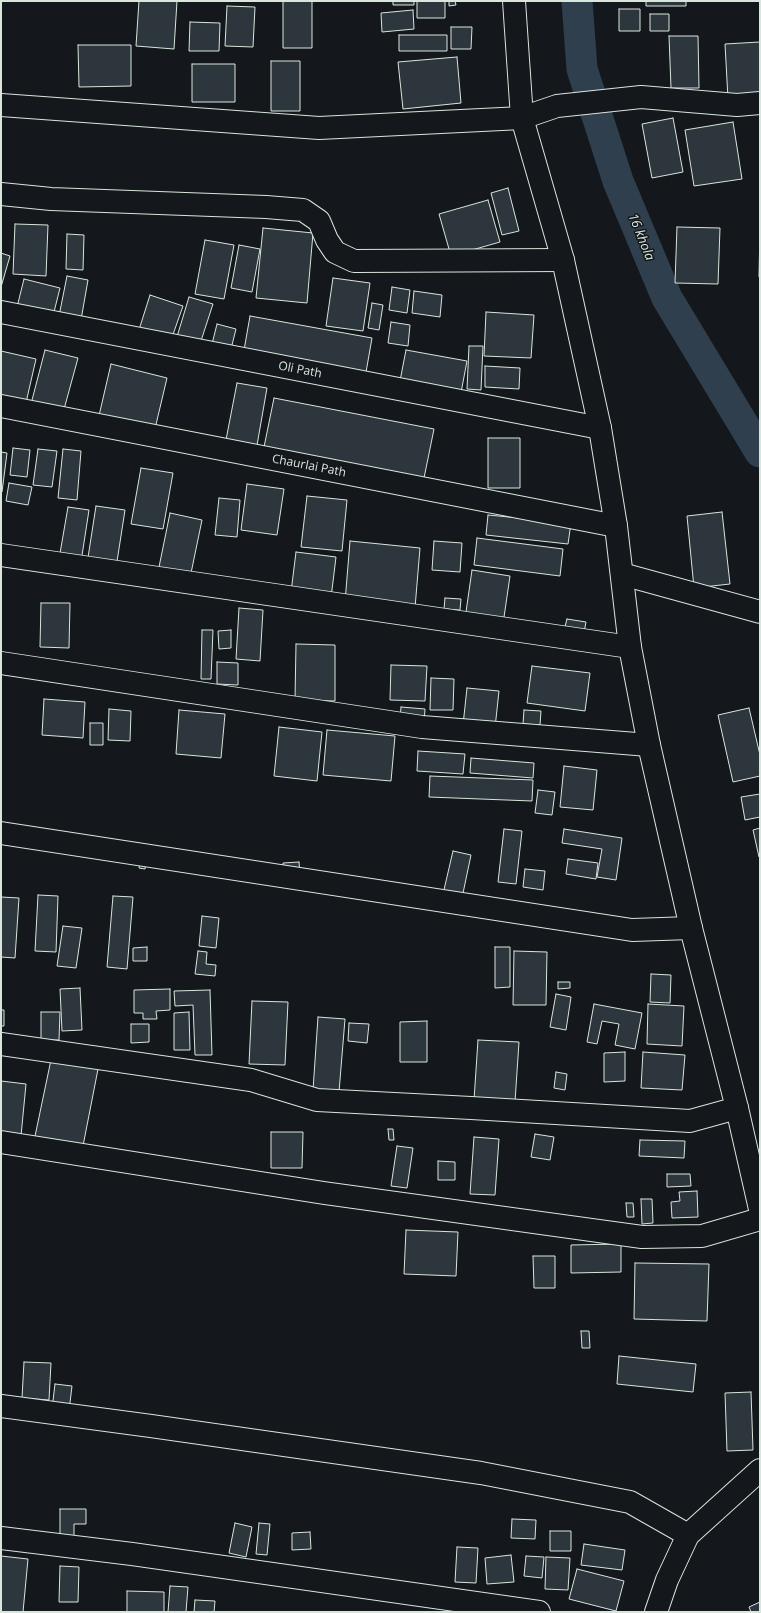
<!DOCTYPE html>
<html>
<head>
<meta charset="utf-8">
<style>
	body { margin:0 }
	#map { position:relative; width:761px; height:1613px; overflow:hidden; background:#14181c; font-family:"Open Sans",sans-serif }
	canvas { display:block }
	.frame { position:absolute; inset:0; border:2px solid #d8e6dc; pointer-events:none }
</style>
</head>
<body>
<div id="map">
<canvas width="761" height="1613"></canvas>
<div class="frame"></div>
</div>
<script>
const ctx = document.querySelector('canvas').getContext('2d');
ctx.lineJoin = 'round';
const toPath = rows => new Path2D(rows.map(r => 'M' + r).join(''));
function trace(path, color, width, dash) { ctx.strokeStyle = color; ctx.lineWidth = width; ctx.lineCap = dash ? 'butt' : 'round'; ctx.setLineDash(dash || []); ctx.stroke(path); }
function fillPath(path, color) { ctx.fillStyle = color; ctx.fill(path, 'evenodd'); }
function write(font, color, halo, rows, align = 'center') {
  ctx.font = font + ' "Open Sans",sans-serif'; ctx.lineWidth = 3; ctx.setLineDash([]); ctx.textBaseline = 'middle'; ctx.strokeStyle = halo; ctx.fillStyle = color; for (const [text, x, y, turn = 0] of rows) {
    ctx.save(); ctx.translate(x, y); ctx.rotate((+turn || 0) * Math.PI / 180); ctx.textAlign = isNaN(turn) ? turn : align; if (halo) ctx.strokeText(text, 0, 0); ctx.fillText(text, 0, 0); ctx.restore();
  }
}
trace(toPath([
	[577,1,582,69,618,181,667,298,760,452]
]), '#2f3f4d', 31);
const building = toPath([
	[139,1,177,1,174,49,136,46,139,1],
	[283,1,312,1,312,48,283,48,283,1],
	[393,1,414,1,414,5,393,5,393,1],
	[417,1,445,1,445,18,417,18,417,1],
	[449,1,455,1,456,5,449,6,449,1],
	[646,1,686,1,686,6,646,6,646,1],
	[227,6,255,7,253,47,225,46,227,6],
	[619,9,640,9,640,31,619,31,619,9],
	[413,10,414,29,382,32,381,13,413,10],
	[650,14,669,14,669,31,650,31,650,14],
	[190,22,220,23,219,51,189,51,190,22],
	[451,27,472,27,471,49,451,49,451,27],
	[399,35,447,35,447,51,399,51,399,35],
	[669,36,698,36,699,88,671,88,669,36],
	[760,42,760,98,728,99,725,44,760,42],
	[78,45,131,45,131,86,79,87,78,45],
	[457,57,461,103,403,109,398,62,457,57],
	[271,61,300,61,300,111,271,111,271,61],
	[192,64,235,64,235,102,192,102,192,64],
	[673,118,683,172,652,178,642,124,673,118],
	[733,122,742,179,694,186,685,130,733,122],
	[508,188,519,231,502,235,491,193,508,188],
	[488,200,500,242,451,256,439,214,488,200],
	[15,224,48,225,46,276,13,274,15,224],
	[677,227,720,228,718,284,675,283,677,227],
	[760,227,760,277,759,277,760,227],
	[263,228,313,233,307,303,256,298,263,228],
	[67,234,84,235,83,270,66,269,67,234],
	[205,240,234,245,224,299,195,294,205,240],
	[239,245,260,249,252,292,231,288,239,245],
	[1,253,10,256,1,287,1,253],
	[67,276,88,280,81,320,59,316,67,276],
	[333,278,370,283,363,331,326,326,333,278],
	[24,279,60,288,52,320,16,311,24,279],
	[392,287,410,290,407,313,389,310,392,287],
	[414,291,442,295,440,317,412,313,414,291],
	[150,295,183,306,170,343,138,333,150,295],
	[189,297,213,304,199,347,176,340,189,297],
	[372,303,383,305,379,330,368,328,372,303],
	[486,312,534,315,531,358,484,356,486,312],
	[250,316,372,338,365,378,243,356,250,316],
	[391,322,410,325,408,346,388,343,391,322],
	[217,324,236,329,230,353,211,348,217,324],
	[469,346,483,346,481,390,467,389,469,346],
	[45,350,78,358,63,413,31,404,45,350],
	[406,350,467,361,460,398,399,386,406,350],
	[1,351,36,359,25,407,1,401,1,351],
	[111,364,167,378,154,433,98,420,111,364],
	[485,366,520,368,519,389,485,387,485,366],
	[237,383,267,388,256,451,225,445,237,383],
	[274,398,434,429,423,483,263,452,274,398],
	[488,438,520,438,520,488,488,488,488,438],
	[13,448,30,450,27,477,10,475,13,448],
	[38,449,57,451,52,487,33,485,38,449],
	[63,449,81,451,77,500,58,498,63,449],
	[1,452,7,453,2,492,1,492,1,452],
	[141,468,173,473,163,529,131,524,141,468],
	[9,483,32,487,28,505,6,501,9,483],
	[247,484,284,489,277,535,241,530,247,484],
	[307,496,347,500,342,551,301,547,307,496],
	[219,498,240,500,237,537,215,535,219,498],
	[96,506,125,510,116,568,87,564,96,506],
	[68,507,89,510,81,562,59,559,68,507],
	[722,512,730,584,694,588,687,516,722,512],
	[170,513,202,520,190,578,158,572,170,513],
	[488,515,571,523,568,544,486,535,488,515],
	[477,538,563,549,560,576,474,565,477,538],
	[350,541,420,548,415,608,345,602,350,541],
	[434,541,462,543,460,572,432,570,434,541],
	[296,552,336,557,331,598,291,592,296,552],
	[472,570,510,576,503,624,465,619,472,570],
	[445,598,461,599,460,610,444,609,445,598],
	[41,603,70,603,69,648,40,647,41,603],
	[239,608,263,610,260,661,236,659,239,608],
	[567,619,586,622,583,638,563,634,567,619],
	[202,630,213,630,211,679,201,679,202,630],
	[231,630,231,648,219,649,218,631,231,630],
	[296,644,335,645,335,701,295,700,296,644],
	[217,662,238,663,238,685,217,684,217,662],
	[391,665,427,666,425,701,390,700,391,665],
	[532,666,590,673,585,711,527,703,532,666],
	[431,678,454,679,453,710,430,710,431,678],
	[467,688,499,691,495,728,463,725,467,688],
	[44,699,85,702,83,738,42,735,44,699],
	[401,707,425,709,424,723,400,721,401,707],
	[749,708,760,755,760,776,733,782,718,715,749,708],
	[109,709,131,711,130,741,108,740,109,709],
	[179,710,225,714,221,758,176,754,179,710],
	[524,710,541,711,540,725,523,724,524,710],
	[90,723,103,723,103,745,90,745,90,723],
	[279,727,322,732,317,781,274,776,279,727],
	[327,730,395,736,391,781,323,775,327,730],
	[418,751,465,754,463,774,417,771,418,751],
	[471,758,534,763,533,778,470,773,471,758],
	[564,766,597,770,593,810,560,807,564,766],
	[430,776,533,780,532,801,429,797,430,776],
	[538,790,555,792,552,815,535,813,538,790],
	[760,794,760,817,745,820,741,797,760,794],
	[760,828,760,857,759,857,753,830,760,828],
	[504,829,522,831,516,884,498,882,504,829],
	[564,829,622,838,616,880,597,877,602,849,562,843,564,829],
	[453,851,471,855,462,898,443,894,453,851],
	[568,859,598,863,596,879,566,874,568,859],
	[140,861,146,862,145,869,139,868,140,861],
	[299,862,300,875,283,875,283,863,299,862],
	[525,869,545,871,543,890,523,887,525,869],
	[38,895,58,896,56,952,35,951,38,895],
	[113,896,133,897,127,969,107,967,113,896],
	[1,897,19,898,15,958,1,957,1,897],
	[202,916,219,918,216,948,199,946,202,916],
	[63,926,82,928,76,968,57,966,63,926],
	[147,947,147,961,133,961,133,948,147,947],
	[495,947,510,947,510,987,495,988,495,947],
	[198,951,207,952,206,964,216,965,215,976,195,974,198,951],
	[514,951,547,952,546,1005,513,1005,514,951],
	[651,974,671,975,670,1003,650,1002,651,974],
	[558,982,570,982,570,988,558,989,558,982],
	[80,988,82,1030,62,1031,60,989,80,988],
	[170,989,170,1010,156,1011,157,1019,143,1019,143,1013,134,1013,134,990,170,989],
	[210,990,212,1055,195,1055,193,1005,175,1006,174,991,210,990],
	[556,994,571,997,566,1030,550,1027,556,994],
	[252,1001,288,1002,285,1065,249,1064,252,1001],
	[594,1004,642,1013,635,1049,615,1045,619,1024,602,1021,597,1044,587,1042,594,1004],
	[648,1004,684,1006,682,1046,647,1044,648,1004],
	[1,1010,4,1010,4,1026,1,1026,1,1010],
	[41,1012,60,1012,59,1040,41,1040,41,1012],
	[189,1012,190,1050,174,1050,174,1013,189,1012],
	[318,1017,345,1019,339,1092,313,1090,318,1017],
	[427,1021,427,1062,400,1062,400,1022,427,1021],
	[349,1023,369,1024,367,1043,348,1041,349,1023],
	[131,1024,149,1024,149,1042,131,1043,131,1024],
	[478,1040,519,1042,515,1102,474,1100,478,1040],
	[625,1052,625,1081,604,1082,604,1053,625,1052],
	[643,1052,685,1055,682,1090,641,1088,643,1052],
	[52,1055,99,1064,82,1151,34,1141,52,1055],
	[556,1072,567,1074,565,1090,554,1088,556,1072],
	[1,1081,26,1084,21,1136,1,1134,1,1081],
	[388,1129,393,1129,394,1140,389,1140,388,1129],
	[271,1132,303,1132,302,1168,271,1168,271,1132],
	[535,1134,554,1137,550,1160,531,1157,535,1134],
	[474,1137,499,1139,495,1195,470,1194,474,1137],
	[640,1140,685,1141,684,1158,639,1156,640,1140],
	[397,1146,413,1148,407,1188,391,1186,397,1146],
	[438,1161,455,1162,455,1180,438,1180,438,1161],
	[667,1174,690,1174,691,1186,667,1187,667,1174],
	[697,1191,698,1217,672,1218,671,1202,680,1201,679,1192,697,1191],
	[641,1199,652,1199,653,1223,642,1224,641,1199],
	[626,1203,633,1203,634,1217,627,1217,626,1203],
	[406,1230,458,1232,456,1276,404,1274,406,1230],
	[621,1244,621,1272,571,1273,571,1245,621,1244],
	[533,1256,555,1256,555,1288,534,1288,533,1256],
	[635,1263,709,1264,707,1321,634,1319,635,1263],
	[581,1331,589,1331,590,1348,582,1348,581,1331],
	[619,1356,696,1364,693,1392,617,1384,619,1356],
	[24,1362,51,1363,49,1400,22,1398,24,1362],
	[55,1384,72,1386,69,1411,52,1409,55,1384],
	[751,1392,753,1450,727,1451,725,1393,751,1392],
	[60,1509,86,1509,86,1524,74,1524,74,1538,60,1538,60,1509],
	[512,1519,536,1520,535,1539,511,1538,512,1519],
	[235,1523,252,1527,246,1557,229,1553,235,1523],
	[259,1523,270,1524,267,1555,256,1554,259,1523],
	[550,1531,571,1531,571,1551,550,1551,550,1531],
	[310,1532,311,1549,292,1550,292,1533,310,1532],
	[584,1544,625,1550,622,1570,581,1565,584,1544],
	[457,1547,478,1548,476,1583,455,1582,457,1547],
	[511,1555,514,1582,487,1584,485,1558,511,1555],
	[1,1556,28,1559,23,1612,1,1612,1,1556],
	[526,1556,544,1557,542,1578,524,1576,526,1556],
	[546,1557,570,1558,568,1590,545,1589,546,1557],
	[60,1566,79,1567,78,1602,59,1602,60,1566],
	[577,1569,624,1581,616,1611,569,1599,577,1569],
	[170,1586,188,1587,186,1612,168,1612,170,1586],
	[127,1591,164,1592,164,1612,127,1612,127,1591],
	[195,1600,215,1601,214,1612,194,1612,195,1600],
	[760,1602,760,1612,751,1612,749,1607,760,1602]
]);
fillPath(building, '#2c363c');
trace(building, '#d8e6dc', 1);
const minor = toPath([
	[1,105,319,128,522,118,557,106,641,97,737,105,760,103],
	[1,194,51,199,266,207,303,210,319,221,327,240,335,252,354,261,563,260],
	[1,312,600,428],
	[1,406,616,526],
	[1,555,630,647],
	[622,574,760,612],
	[1,663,422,727,649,745],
	[1,833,632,930,691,928],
	[1,1044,251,1080,317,1100,471,1108,690,1121,737,1108],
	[1,1142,324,1193,642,1237,702,1236,760,1219],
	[1,1406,151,1426,481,1473,630,1502,688,1535],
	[1,1538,132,1554,539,1612]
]);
const tertiary = toPath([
	[514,1,522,118,563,260,600,428,616,526,630,647,649,745,691,928,737,1108,760,1209],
	[656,1612,667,1580,688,1535,760,1470]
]);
trace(minor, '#d8e6dc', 24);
trace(tertiary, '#d8e6dc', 24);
trace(minor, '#14181c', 22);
trace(tertiary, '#14181c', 22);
write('12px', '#d8e6dc', '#14181c', [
	["Oli Path",300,370,11],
	["Chaurlai Path",309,466,11]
]);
write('italic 13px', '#d8e6dc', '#14181c', [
	["16 khola",641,237,68]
]);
</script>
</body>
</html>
